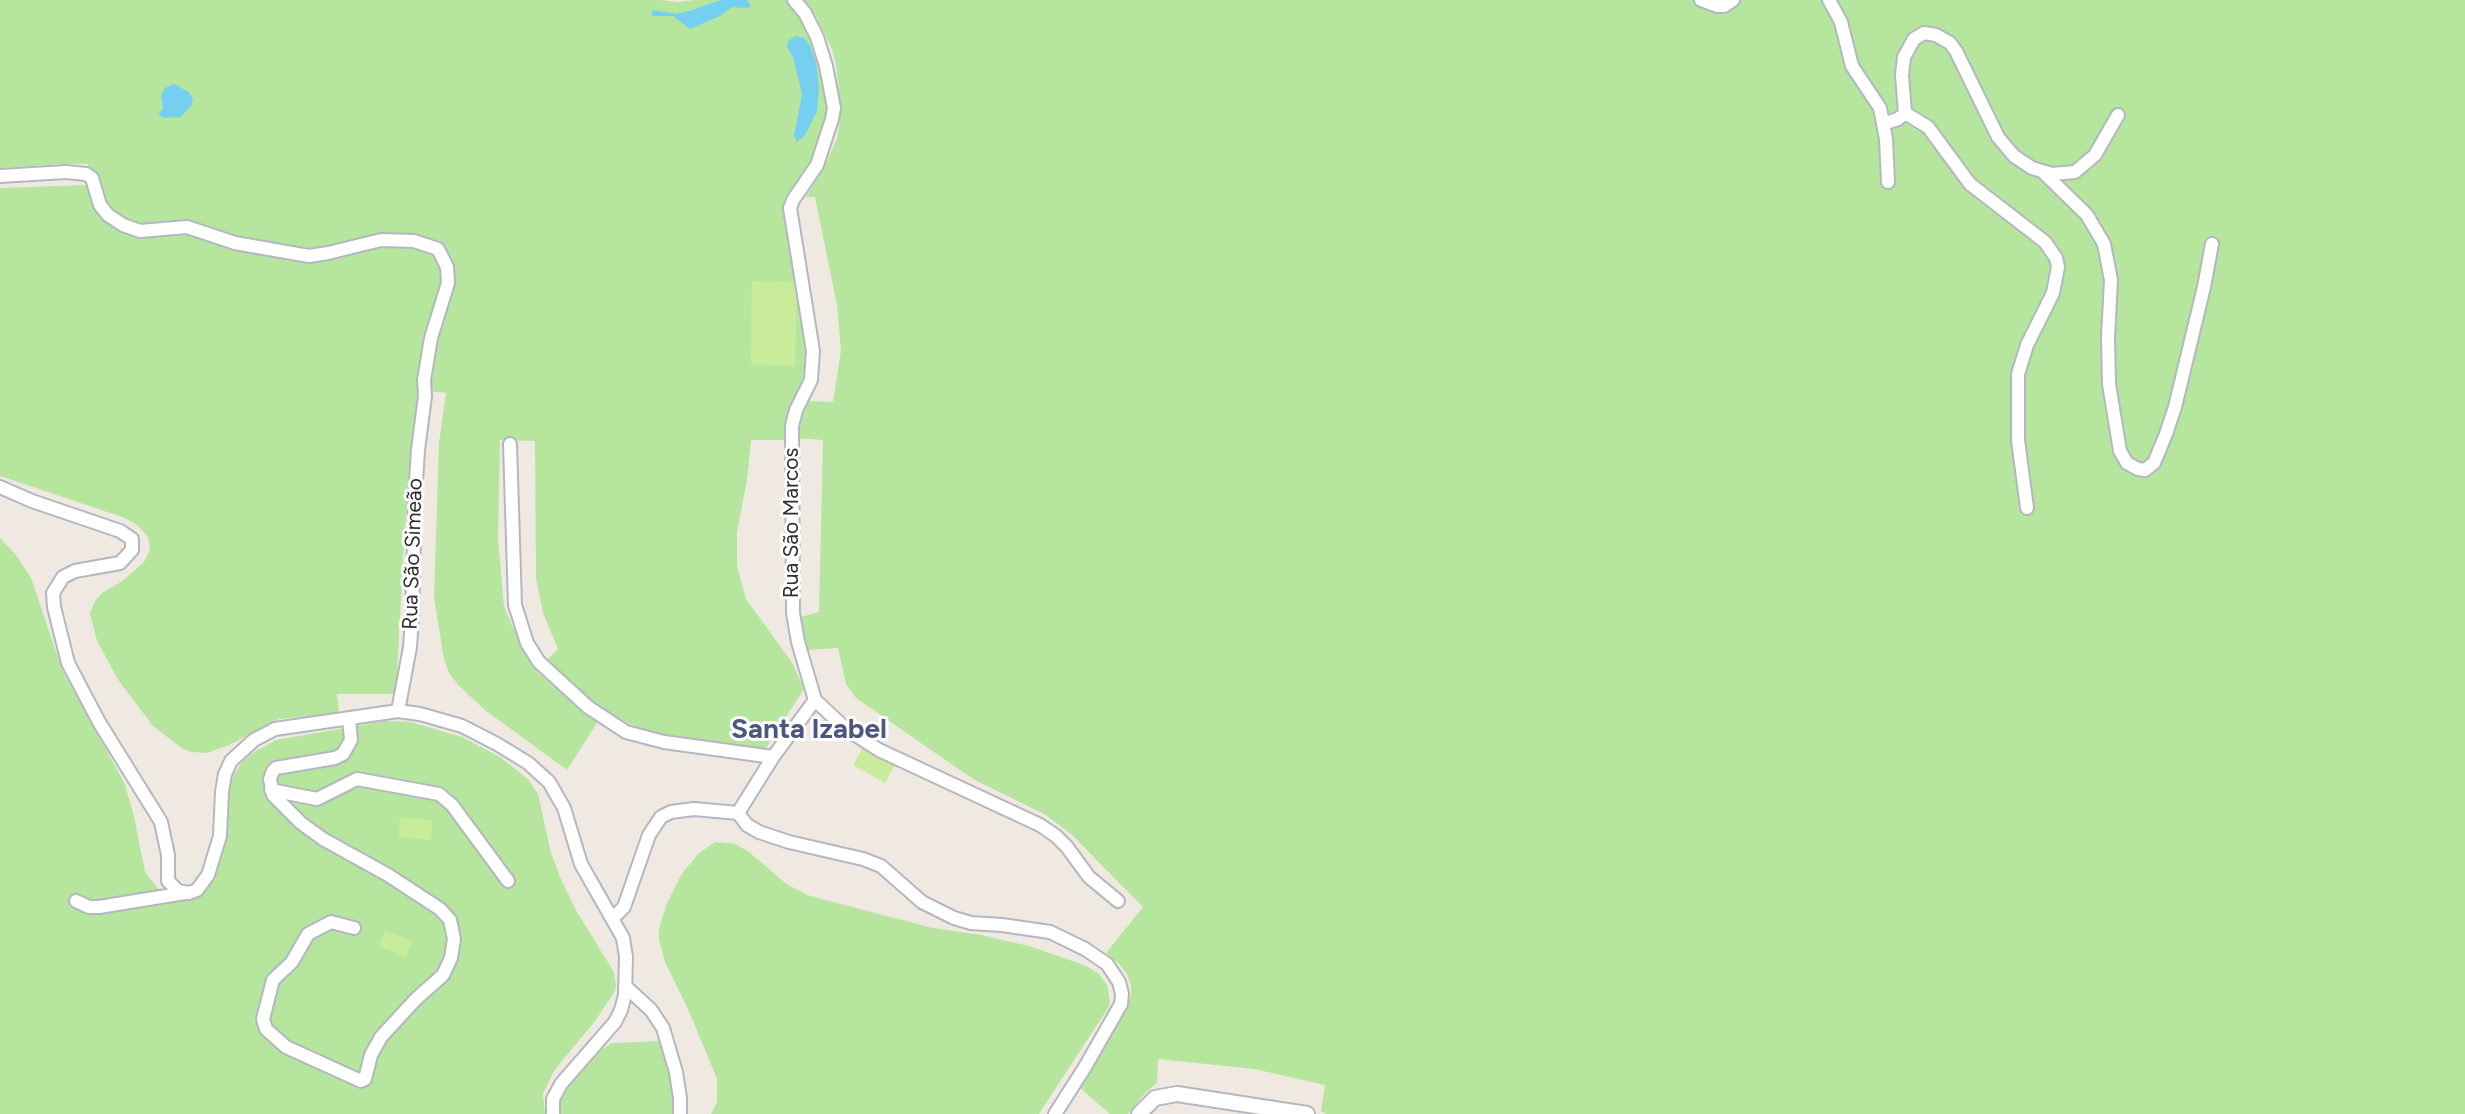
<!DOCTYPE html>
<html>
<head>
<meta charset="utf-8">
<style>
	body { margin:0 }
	canvas { display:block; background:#efe9e1 }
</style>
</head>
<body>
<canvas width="2465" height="1114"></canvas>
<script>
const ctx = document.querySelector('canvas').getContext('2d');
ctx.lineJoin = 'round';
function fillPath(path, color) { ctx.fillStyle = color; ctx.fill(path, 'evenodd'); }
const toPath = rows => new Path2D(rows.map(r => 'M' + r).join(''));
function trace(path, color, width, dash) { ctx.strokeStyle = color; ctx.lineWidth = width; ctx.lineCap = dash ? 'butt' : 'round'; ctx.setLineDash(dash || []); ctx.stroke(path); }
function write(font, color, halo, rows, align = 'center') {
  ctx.font = font + ' Figtree,sans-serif'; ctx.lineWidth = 6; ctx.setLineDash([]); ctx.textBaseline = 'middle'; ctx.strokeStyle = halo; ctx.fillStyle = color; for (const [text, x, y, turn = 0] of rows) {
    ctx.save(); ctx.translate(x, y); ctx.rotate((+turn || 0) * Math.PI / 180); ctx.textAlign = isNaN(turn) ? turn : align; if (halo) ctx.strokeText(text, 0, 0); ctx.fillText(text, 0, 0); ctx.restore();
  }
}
fillPath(toPath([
	[0,0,661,0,678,2,695,0,786,0,793,5,815,42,827,105,826,120,820,138,810,162,787,199,806,338,805,372,801,387,788,409,784,440,751,440,747,480,737,532,737,566,746,599,793,664,804,689,766,748,688,740,643,731,603,709,572,685,546,661,558,649,543,613,536,579,535,441,500,440,498,539,504,606,522,649,538,673,597,723,567,770,485,710,459,686,449,673,444,659,434,598,439,443,446,393,421,390,405,523,396,694,337,694,339,713,279,719,229,745,207,753,191,752,183,749,153,726,119,681,97,641,90,613,95,601,102,593,121,582,144,562,150,550,148,537,137,525,125,518,0,476,0,188,87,185,88,164,62,164,0,168],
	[804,0,2465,0,2465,1114,1326,1114,1321,1111,1325,1085,1254,1069,1158,1059,1157,1083,1145,1093,1128,1114,1110,1114,1078,1086,1120,1019,1131,996,1131,986,1127,974,1119,964,1106,953,1143,907,1072,835,1046,815,973,779,856,698,846,684,838,648,808,650,800,617,819,612,823,440,795,438,796,424,806,401,833,402,841,350,837,305,815,197,806,197,825,166,837,138,841,111,836,64,832,49,816,16],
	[0,538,16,555,31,578,63,672,124,782,133,812,145,872,159,890,174,900,194,900,207,889,219,862,227,833,230,784,233,776,242,762,254,752,276,740,385,721,411,722,462,737,500,757,528,779,538,794,551,853,560,877,577,912,614,972,616,986,615,991,595,1021,554,1071,543,1094,545,1114,0,1114],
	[715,842,735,844,749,852,788,885,810,896,933,928,981,935,1029,946,1084,965,1098,973,1107,985,1110,1002,1108,1008,1039,1114,711,1114,717,1102,717,1079,688,1009,665,962,659,940,659,929,667,903,681,875,698,854],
	[662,1041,669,1071,674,1114,561,1114,560,1105,563,1093,602,1049,612,1043]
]), '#b6e59e');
fillPath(toPath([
	[752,281,797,282,795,366,751,364],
	[865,744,897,762,885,783,853,765],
	[400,817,432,820,431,840,399,837],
	[385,930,412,941,406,957,379,946]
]), '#c9ec9a');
fillPath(toPath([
	[721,0,747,0,751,6,747,8,732,7,720,16,690,29,673,16,654,16,651,14,653,10,676,14,689,11],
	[796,36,804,38,810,46,816,62,819,88,817,111,805,135,797,142,794,136,802,94,793,57,787,47,789,40],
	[174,84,189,92,193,100,191,106,180,117,163,118,158,114,163,109,161,96,165,88]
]), '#75cff0');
const minor = toPath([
	[794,0,805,13,817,37,826,66,834,108,832,119,817,165,793,200,790,208,813,351,811,380,796,410,792,426,793,613,798,642,815,700,846,729,879,750,1040,825,1056,836,1067,847,1089,877,1118,901],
	[1701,0,1717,6,1724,6,1733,0],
	[1829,0,1841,22,1852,66,1880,108,1886,139,1888,182],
	[1905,113,1928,127,1970,184,2045,242,2056,258,2058,267,2053,293,2027,345,2018,374,2018,440,2027,508],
	[1883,124,1898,119,1905,113,1902,75,1904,57,1914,39,1924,33,1936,35,1950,43,1956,51,1998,137,2014,156,2032,168,2052,174,2075,172,2095,155,2118,115],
	[2043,172,2087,215,2104,244,2111,280,2108,337,2109,384,2120,451,2127,463,2138,469,2145,470,2154,463,2166,434,2175,407,2204,287,2212,244],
	[0,176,66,172,86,174,92,178,100,205,108,215,123,225,140,231,187,227,235,243,309,256,328,253,381,240,414,241,438,249,447,267,448,283,431,338,424,380,425,396,418,450,415,497,412,619,410,647,398,711],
	[510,444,515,605,527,643,539,662,588,707,626,732,664,742,773,757],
	[0,487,32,501,120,531,132,539,132,550,120,563,75,571,63,577,53,593,54,607,68,663,99,722,161,822,168,855,168,881,178,891,189,893,197,890,208,875,220,836,222,792,225,774,231,761,254,740,275,729,398,711,420,714,462,726,497,744,528,763,549,782,564,808,581,864,623,938,626,957,625,995,621,1010,615,1022,561,1084,553,1099,553,1114],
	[349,719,351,740,343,754,335,758,276,768,273,771,270,779,273,795,301,823,323,839,388,875,440,909,450,920,454,939,451,958,443,975,416,999,381,1037,371,1055,365,1079,361,1081,286,1047,266,1029,263,1019,273,980,292,962,308,934,331,922,354,928],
	[271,790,317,799,357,779,439,794,452,805,508,881],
	[738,813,747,825,759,832,789,842,863,859,881,866,922,902,954,918,971,923,1002,925,1050,932,1085,949,1107,964,1119,982,1122,994,1121,1004,1085,1067,1055,1114],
	[738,813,773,757,815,700],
	[76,901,89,907,99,907,185,893],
	[613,918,624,907,649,835,661,817,671,812,694,809,738,813],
	[625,986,651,1010,663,1028,676,1072,680,1098,680,1113]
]);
const tertiary = toPath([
	[1139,1114,1155,1098,1177,1094,1307,1114]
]);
trace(minor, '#b4b7c1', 16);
trace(tertiary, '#b4b7c1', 18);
trace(minor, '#fff', 12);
trace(tertiary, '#fff', 14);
write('21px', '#2e2e2e', '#fff', [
	["Rua São Marcos",792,523,-90],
	["Rua São Simeão",413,554,-88]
]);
write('bold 28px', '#4d5680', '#fff', [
	["Santa Izabel",809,730]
]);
</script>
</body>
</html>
